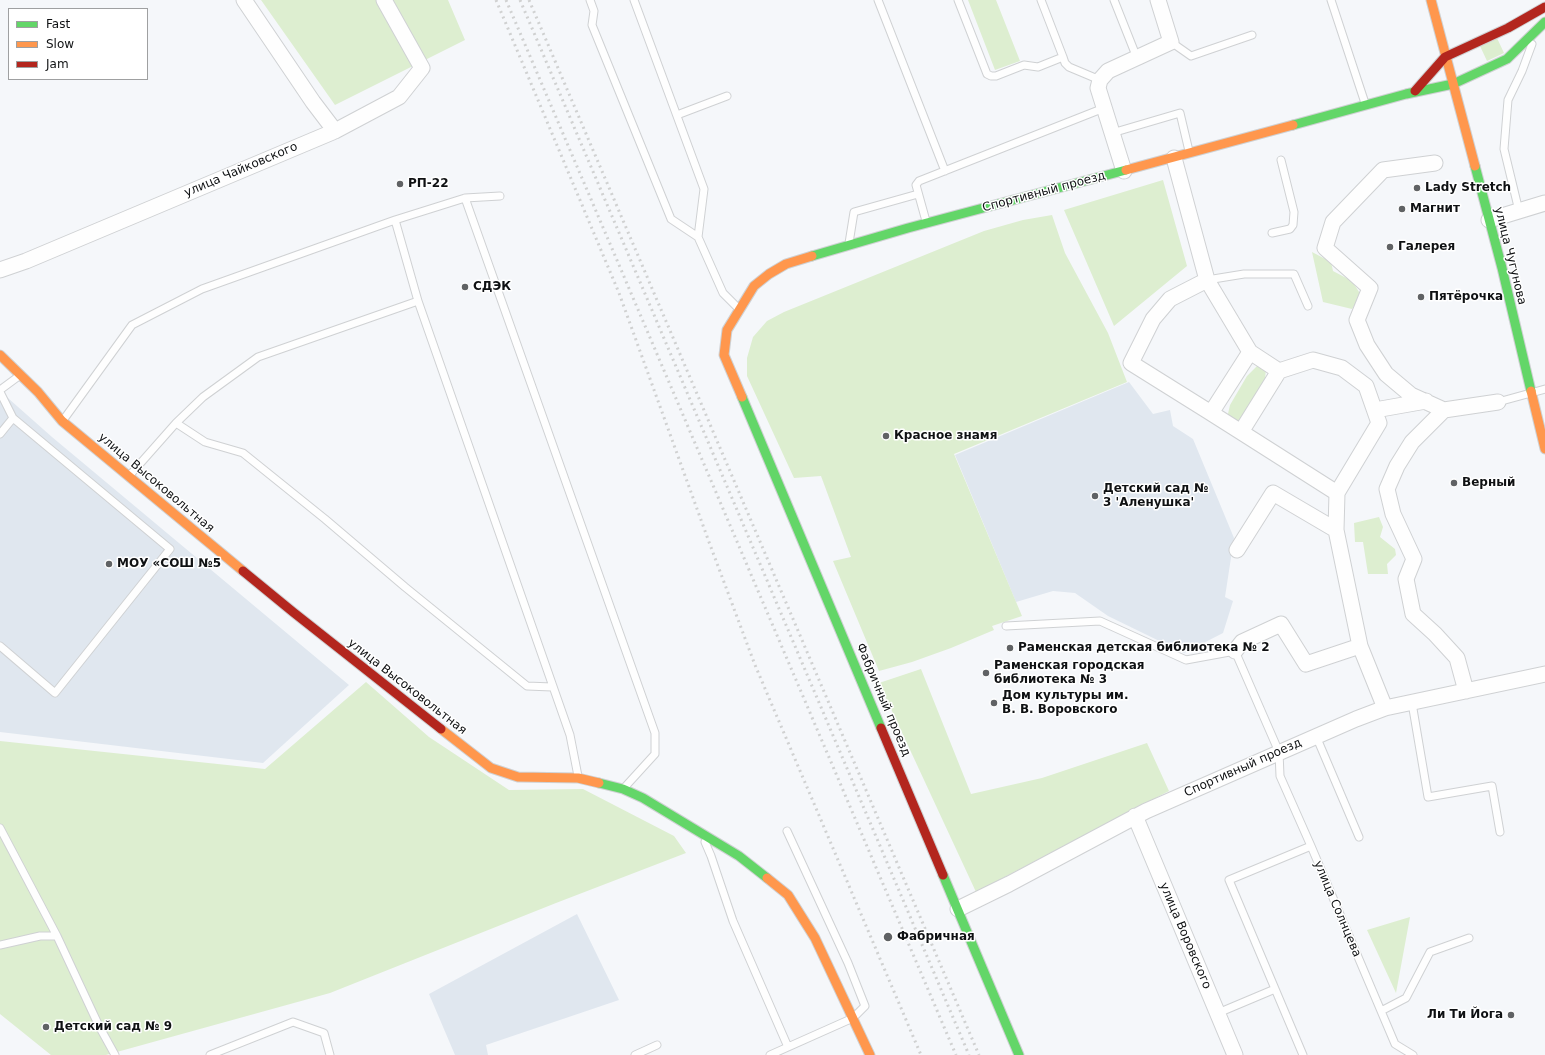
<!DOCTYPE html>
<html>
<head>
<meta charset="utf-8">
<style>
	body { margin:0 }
	#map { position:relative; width:1545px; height:1055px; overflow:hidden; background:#f5f7fa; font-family:"DejaVu Sans",sans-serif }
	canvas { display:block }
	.legend { position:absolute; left:8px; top:8px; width:140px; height:72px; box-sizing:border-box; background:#fff; border:1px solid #9fa0a1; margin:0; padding:5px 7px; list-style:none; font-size:12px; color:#0f1113 }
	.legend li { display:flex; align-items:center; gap:8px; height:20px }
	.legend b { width:20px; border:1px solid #9fa0a1 }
</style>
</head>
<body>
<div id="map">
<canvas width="1545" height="1055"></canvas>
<ul class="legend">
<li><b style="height:5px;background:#63d668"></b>Fast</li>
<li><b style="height:5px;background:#ff974d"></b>Slow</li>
<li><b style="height:5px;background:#b3261e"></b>Jam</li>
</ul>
</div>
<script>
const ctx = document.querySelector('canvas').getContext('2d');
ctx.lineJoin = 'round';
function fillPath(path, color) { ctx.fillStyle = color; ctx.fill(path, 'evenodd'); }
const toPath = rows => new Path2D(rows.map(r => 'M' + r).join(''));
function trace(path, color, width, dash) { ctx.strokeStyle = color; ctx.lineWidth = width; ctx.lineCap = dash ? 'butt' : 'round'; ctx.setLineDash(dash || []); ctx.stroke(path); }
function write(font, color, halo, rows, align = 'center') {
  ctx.font = font + ' "DejaVu Sans",sans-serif'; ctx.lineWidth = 3; ctx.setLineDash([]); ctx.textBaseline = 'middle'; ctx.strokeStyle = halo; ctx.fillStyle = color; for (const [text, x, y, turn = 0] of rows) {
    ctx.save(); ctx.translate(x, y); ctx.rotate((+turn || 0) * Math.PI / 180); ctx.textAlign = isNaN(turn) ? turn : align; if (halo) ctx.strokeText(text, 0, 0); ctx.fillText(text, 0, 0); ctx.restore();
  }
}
fillPath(toPath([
	[1129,382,1153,414,1170,410,1173,426,1193,439,1234,538,1225,597,1233,601,1223,633,1184,653,1108,616,1075,593,1053,591,1016,602,955,455],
	[0,391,52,437,349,685,263,763,0,732],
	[577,914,619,1000,486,1045,488,1055,455,1055,429,994]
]), '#e0e7ef');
fillPath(toPath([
	[261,0,448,0,465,40,335,105],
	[968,0,996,0,1020,61,995,70],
	[1497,38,1504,53,1487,61,1480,46],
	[1163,180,1187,266,1114,326,1064,210],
	[1052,215,1065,253,1108,333,1127,382,954,454,1022,616,992,626,994,630,951,648,912,662,879,671,833,561,851,557,821,476,794,478,747,376,747,358,753,337,767,321,784,312,984,231,1023,220],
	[1312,252,1331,262,1333,271,1352,281,1361,295,1352,309,1323,302],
	[1257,366,1266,368,1265,380,1243,418,1235,423,1227,418,1230,405,1247,376],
	[1379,517,1383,527,1380,537,1395,549,1396,555,1387,564,1388,574,1368,574,1363,542,1355,542,1354,523],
	[921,669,971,794,1042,778,1147,743,1169,791,976,892,879,683],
	[366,682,429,737,509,790,583,789,674,836,686,853,556,903,330,993,106,1055,51,1055,0,1014,0,741,265,769],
	[1410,917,1396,993,1367,930]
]), '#ddeed0');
const lane = toPath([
	[590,0,594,11,592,25,671,219,698,237,723,293,739,309],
	[634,0,704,189,698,237],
	[878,0,945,171],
	[958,0,987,74,991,76,996,76,1024,65,1038,67,1063,57,1065,63,1069,67,1100,80],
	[1041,0,1063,57],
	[1114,0,1137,58],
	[1331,0,1365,103],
	[1171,42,1191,56,1252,35],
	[677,115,727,96],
	[1112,133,1180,113,1189,151],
	[465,198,500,196],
	[1519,211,1504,149,1508,100,1522,71,1532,44],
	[395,220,465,198,655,733,655,754,624,788],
	[926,221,916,185,919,181,1104,108],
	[1272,233,1290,229,1293,225,1294,212,1281,160],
	[849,243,854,212,918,194],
	[1207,280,1244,274,1294,274,1308,306],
	[0,390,19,376],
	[0,392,13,418,170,549,55,693,0,646],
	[1498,402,1545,389],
	[64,419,132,325,202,289,395,220,418,301],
	[176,423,205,442,243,453,325,519,405,587,527,686,552,687],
	[0,434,13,418],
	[130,475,176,423,203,397,258,357,418,301,570,735,578,776],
	[1006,626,1100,621,1186,660,1235,651,1279,752,1280,776,1311,846,1395,1044,1413,1055],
	[1412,703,1428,797,1492,786,1500,832],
	[1316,736,1359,837],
	[0,828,57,936],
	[705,842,711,856,733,921,788,1047],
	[0,945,40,936,57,936,99,1026,115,1055],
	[1381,1011,1406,998,1430,952,1469,938],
	[1218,1013,1275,989],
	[210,1055,293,1022,324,1033,330,1055],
	[635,1055,657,1045],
	[770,1055,853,1018,865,1006,848,963,787,831],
	[1303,1055,1229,880,1311,846]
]);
const street = toPath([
	[244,0,313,102,335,131],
	[1174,158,1207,280],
	[1435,163,1383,170,1333,222,1325,248,1370,288,1357,320,1367,345,1386,374,1411,395,1444,410,1498,402],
	[1124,171,1098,88,1100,80,1108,71,1171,42,1158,0],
	[1489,220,1545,203],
	[0,270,26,261,335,131,399,97,422,68,384,0],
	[1375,410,1426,401],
	[1444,410,1412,442,1397,466,1387,489,1393,514,1414,559,1406,579,1413,614,1435,634,1457,658,1466,691],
	[1211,413,1131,363,1153,319,1170,299,1207,280,1250,352],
	[1241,432,1211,413,1250,352,1279,371],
	[1336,530,1337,493,1379,423,1366,386,1342,368,1313,360,1279,371,1241,432,1337,493],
	[1237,550,1273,493,1336,530,1360,646],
	[1235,651,1242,642,1281,624,1306,664,1360,646,1385,708],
	[1135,816,1235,1055],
	[958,909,1009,884,1146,811,1356,719,1385,708,1545,674]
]);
const fast = toPath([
	[1293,125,1406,94,1453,84,1507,59,1545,22],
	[1475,166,1502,268,1531,391],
	[812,256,908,228,1126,170],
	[742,397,881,728],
	[599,783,623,789,643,798,739,856,767,878],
	[943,875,1019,1055]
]);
const slow = toPath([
	[1431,0,1475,166],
	[1126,170,1293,125],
	[0,355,38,392,62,421,243,571],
	[1531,391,1545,449],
	[742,397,724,355,727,330,754,286,769,274,786,264,812,256],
	[441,729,491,768,518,777,578,778,599,783],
	[767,878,788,895,815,938,870,1055]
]);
const jam = toPath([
	[1415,91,1445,57,1508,28,1545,7],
	[243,571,293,612,441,729],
	[881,728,943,875]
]);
trace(lane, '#cfd1d3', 9);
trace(street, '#cfd1d3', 17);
trace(fast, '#cfd1d3', 11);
trace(slow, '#cfd1d3', 11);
trace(jam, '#cfd1d3', 11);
trace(lane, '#fefefe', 7);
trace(street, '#fefefe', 15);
trace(fast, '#63d668', 9);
trace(slow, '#ff974d', 9);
trace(jam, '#b3261e', 9);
trace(toPath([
	[496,0,619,293,709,542,755,665,921,1055],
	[506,0,956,1055],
	[520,0,969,1055],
	[529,0,979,1055]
]), '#d0d1d1', 3, [2, 4]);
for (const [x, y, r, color] of [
	[400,184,4,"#606264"],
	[1417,188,4,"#606264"],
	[1402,209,4,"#606264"],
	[1390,247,4,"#606264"],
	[465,287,4,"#606264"],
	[1421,297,4,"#606264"],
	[886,436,4,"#606264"],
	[1454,483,4,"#606264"],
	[1095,496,4,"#606264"],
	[109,564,4,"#606264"],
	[1010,648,4,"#606264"],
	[986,673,4,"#606264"],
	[994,703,4,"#606264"],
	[888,937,5,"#606264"],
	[1511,1015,4,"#606264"],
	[46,1027,4,"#606264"]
]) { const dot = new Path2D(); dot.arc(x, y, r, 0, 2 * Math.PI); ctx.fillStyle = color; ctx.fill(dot); trace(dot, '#fff', 1.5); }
write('12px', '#0f1113', '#fff', [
	["улица Чайковского",241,170,-23],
	["Спортивный проезд",1044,192,-15],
	["улица Чугунова",1510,256,76],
	["улица Высоковольтная",156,483,40],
	["улица Высоковольтная",407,687,38],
	["Фабричный проезд",883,700,67],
	["Спортивный проезд",1243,768,-24],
	["улица Солнцева",1337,909,67],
	["улица Воровского",1185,936,67]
]);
write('bold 12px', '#0f1113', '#fff', [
	["РП-22",408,184],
	["Lady Stretch",1425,188],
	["Магнит",1410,209],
	["Галерея",1398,247],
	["СДЭК",473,287],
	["Пятёрочка",1429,297],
	["Красное знамя",894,436],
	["Верный",1462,483],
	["Детский сад №",1103,489],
	["3 'Аленушка'",1103,503],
	["МОУ «СОШ №5",117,564],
	["Раменская детская библиотека № 2",1018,648],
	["Раменская городская",994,666],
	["библиотека № 3",994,680],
	["Дом культуры им.",1002,696],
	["В. В. Воровского",1002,710],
	["Фабричная",897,937],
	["Ли Ти Йога",1503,1015,"right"],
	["Детский сад № 9",54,1027]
], 'left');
</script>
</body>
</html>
